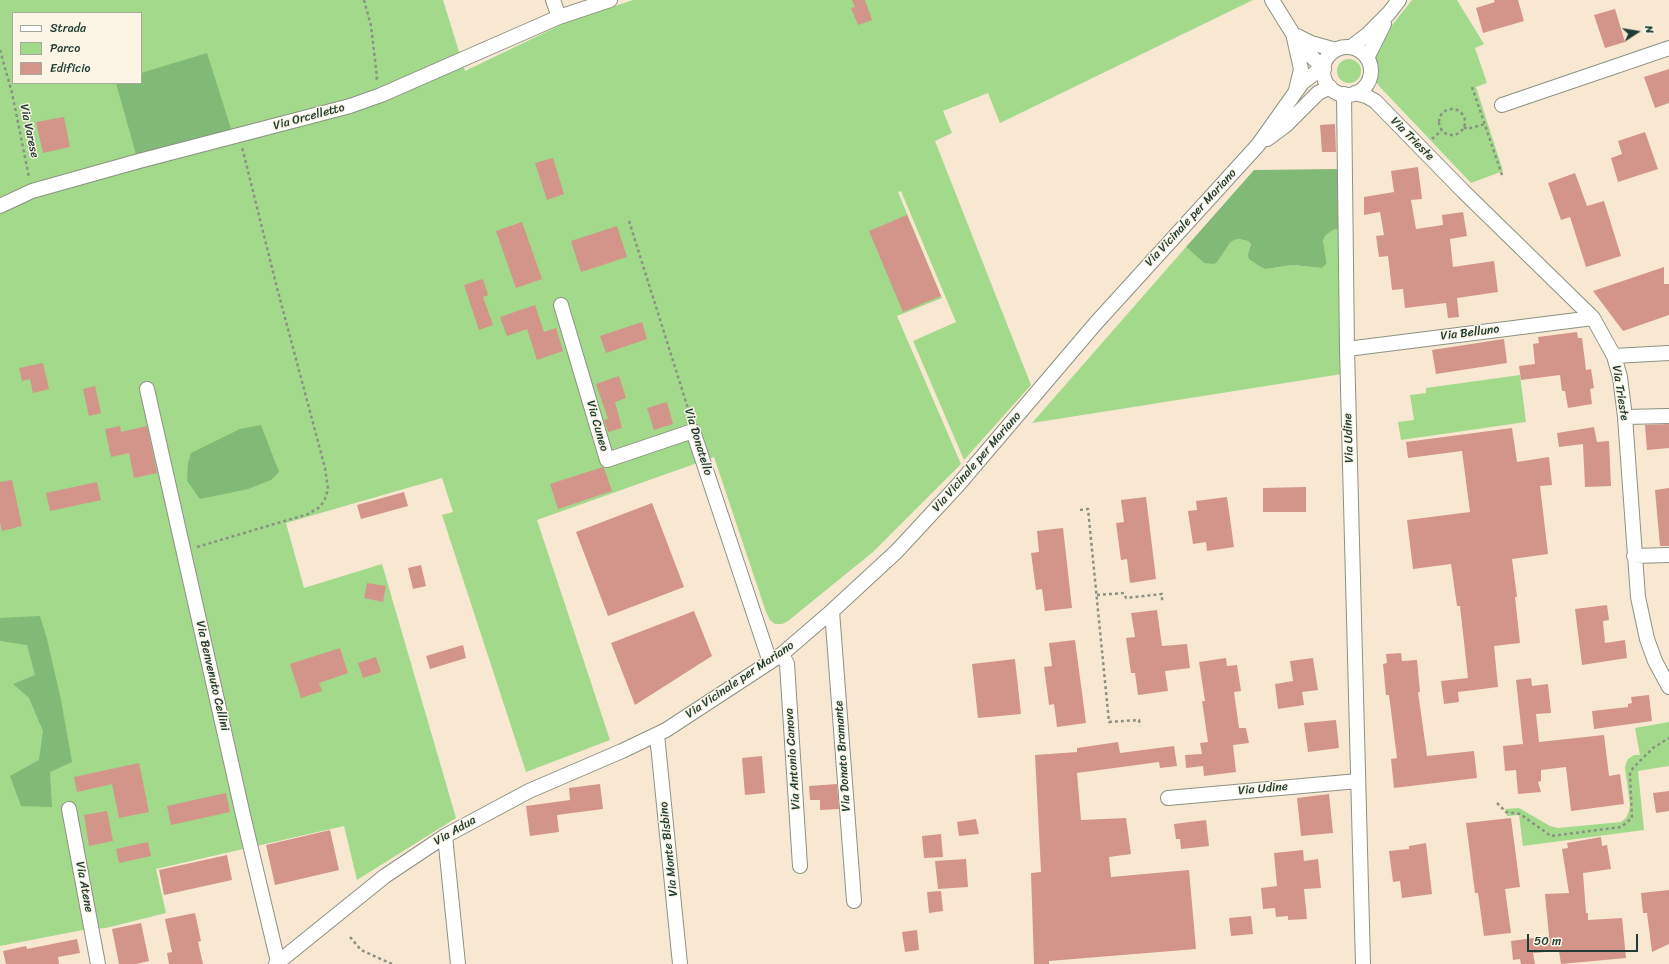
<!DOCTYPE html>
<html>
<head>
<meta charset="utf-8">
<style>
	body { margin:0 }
	#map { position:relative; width:1669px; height:964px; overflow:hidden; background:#f8e8d2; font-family:Sriracha,sans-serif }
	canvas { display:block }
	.legend { position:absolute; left:12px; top:12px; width:130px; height:72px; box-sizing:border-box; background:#fcf5e5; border:1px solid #a4ab9e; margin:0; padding:5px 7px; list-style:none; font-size:12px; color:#1f3d34 }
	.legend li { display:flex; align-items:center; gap:8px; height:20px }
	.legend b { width:20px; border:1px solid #a4ab9e }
	.north { position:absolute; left:1617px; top:12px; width:40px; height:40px; -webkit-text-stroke:3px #fcf5e5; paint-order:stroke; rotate:78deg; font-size:11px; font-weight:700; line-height:16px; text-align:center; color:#1f3d34 }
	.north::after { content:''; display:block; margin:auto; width:14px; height:18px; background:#1f3d34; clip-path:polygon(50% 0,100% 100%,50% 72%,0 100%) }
	.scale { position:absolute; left:1527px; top:934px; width:111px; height:18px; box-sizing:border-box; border:2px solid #1f3d34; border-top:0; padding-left:5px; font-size:12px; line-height:14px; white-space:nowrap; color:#1f3d34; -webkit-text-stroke:3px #fcf5e5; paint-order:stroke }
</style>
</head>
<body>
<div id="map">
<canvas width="1669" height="964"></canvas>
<ul class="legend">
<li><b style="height:5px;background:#fff"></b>Strada</li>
<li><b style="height:11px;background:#a2d98b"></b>Parco</li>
<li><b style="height:11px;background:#d3958a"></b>Edificio</li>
</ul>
<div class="north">N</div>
<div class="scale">50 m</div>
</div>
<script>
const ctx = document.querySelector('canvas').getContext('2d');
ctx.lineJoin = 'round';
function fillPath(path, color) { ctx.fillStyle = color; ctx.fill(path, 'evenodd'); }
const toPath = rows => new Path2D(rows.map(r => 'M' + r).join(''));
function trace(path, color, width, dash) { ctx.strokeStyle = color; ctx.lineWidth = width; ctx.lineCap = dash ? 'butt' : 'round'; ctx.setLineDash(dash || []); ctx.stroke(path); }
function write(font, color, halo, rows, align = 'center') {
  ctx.font = font + ' Sriracha,sans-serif'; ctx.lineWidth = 3; ctx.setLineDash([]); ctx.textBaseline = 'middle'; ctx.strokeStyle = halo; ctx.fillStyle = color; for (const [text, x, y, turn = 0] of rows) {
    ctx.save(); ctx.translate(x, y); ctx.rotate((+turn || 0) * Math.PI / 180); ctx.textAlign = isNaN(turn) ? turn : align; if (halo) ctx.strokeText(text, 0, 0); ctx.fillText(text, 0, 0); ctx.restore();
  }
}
fillPath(toPath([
	[0,0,443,0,465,71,567,22,633,0,1253,0,1000,123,988,93,943,111,952,133,935,141,1031,385,964,460,913,341,956,322,901,191,898,192,942,298,897,316,961,464,873,552,788,621,782,624,775,624,770,620,766,612,714,457,537,520,610,740,526,772,442,515,453,512,442,478,286,523,304,588,382,564,456,818,357,880,344,826,156,869,166,913,106,928,83,930,0,946],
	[13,13,141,13,141,83,13,83],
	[1412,0,1457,0,1484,44,1475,48,1487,83,1476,87,1503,171,1471,183,1379,86,1373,77,1372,67,1374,54,1381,39],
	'1337 71a12 12 0 1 1 24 0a12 12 0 1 1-24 0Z',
	[1340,228,1342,374,1032,423,1186,247,1204,263,1218,261,1230,243,1234,240,1239,239,1248,241,1251,244,1248,254,1266,269,1293,265,1322,268,1326,259,1323,240,1326,235,1333,230],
	[1520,375,1526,422,1401,440,1398,422,1414,420,1410,395,1426,393,1426,388],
	[1669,722,1669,766,1638,771,1644,830,1523,846,1519,815,1507,816,1505,809,1519,808,1550,826,1558,828,1621,822,1626,818,1629,811,1630,805,1625,768,1626,763,1628,759,1634,755,1640,755,1635,728]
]), '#a2d98b');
fillPath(toPath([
	[207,53,232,132,137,158,116,83,141,83,141,73],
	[1339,169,1340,228,1333,230,1326,235,1323,240,1326,259,1326,264,1322,268,1293,265,1266,269,1261,267,1249,259,1248,254,1251,244,1248,241,1239,239,1234,240,1230,243,1218,261,1214,264,1204,263,1186,247,1254,170],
	[261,425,279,472,271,480,248,489,200,499,187,481,188,463,191,453,240,429],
	[40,616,47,639,61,700,72,762,50,772,52,807,21,806,10,776,39,760,43,731,29,698,13,684,35,675,27,645,0,641,0,618]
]), '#81b977');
fillPath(toPath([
	[852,0,865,0,872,20,858,25,851,8,855,7],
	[1494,0,1518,0,1524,21,1483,33,1476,8,1495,2],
	[1615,9,1625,42,1605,48,1594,15],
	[1669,69,1669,103,1655,108,1644,77],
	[64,117,70,147,43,153,36,122],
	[1335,124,1336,152,1322,152,1320,125],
	[1645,132,1658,169,1618,182,1611,158,1622,154,1618,141],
	[553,158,564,194,547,200,535,163],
	[1418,167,1422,199,1411,200,1416,229,1443,225,1442,215,1463,212,1467,236,1450,239,1453,267,1494,261,1498,292,1457,298,1459,317,1448,318,1446,303,1405,308,1403,289,1392,290,1388,256,1379,257,1376,236,1384,235,1380,212,1364,215,1364,197,1394,192,1391,171],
	[1575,173,1587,206,1604,201,1621,256,1586,267,1570,217,1561,220,1548,183],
	[907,215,941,296,903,312,869,231],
	[522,222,542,279,516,288,496,231],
	[617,226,627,257,581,272,571,241],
	[1664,267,1664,284,1669,284,1669,315,1623,331,1593,291],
	[483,279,488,295,483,297,493,325,479,330,464,285],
	[535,305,544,332,556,328,563,351,537,360,527,329,507,336,500,317],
	[642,322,647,339,606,353,600,336],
	[1577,332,1578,338,1582,338,1586,370,1591,369,1594,388,1590,389,1592,404,1568,408,1565,391,1562,391,1560,375,1521,380,1519,366,1535,364,1533,344,1539,343,1538,337],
	[1504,339,1507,363,1436,374,1432,350],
	[43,363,49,389,33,393,30,379,22,381,19,368],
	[619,376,626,398,615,402,622,428,608,432,604,420,608,419,596,384],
	[95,386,101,413,89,416,83,389],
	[667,402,673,424,654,430,647,408],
	[1669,424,1669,448,1647,450,1645,425],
	[120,426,121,432,147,426,157,473,134,478,129,453,111,457,105,429],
	[1594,427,1597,442,1609,441,1611,486,1585,487,1583,444,1559,447,1557,433],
	[1512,428,1517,462,1549,457,1552,485,1540,486,1548,554,1512,559,1517,597,1515,597,1520,643,1494,646,1498,687,1458,692,1459,702,1444,704,1441,681,1468,678,1460,606,1457,606,1451,564,1413,569,1407,520,1470,512,1462,451,1408,458,1406,442],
	[603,467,604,468,612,491,558,509,550,484],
	[12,480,22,526,2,531,0,523,0,482],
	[97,482,101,500,50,511,46,493],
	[1306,487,1306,512,1263,512,1263,488],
	[1669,488,1669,546,1660,546,1655,490],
	[404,492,408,506,361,519,357,505],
	[1146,497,1156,579,1130,583,1127,559,1121,560,1116,523,1124,522,1121,500],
	[1227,497,1234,547,1207,551,1206,542,1193,544,1188,511,1197,510,1196,501],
	[652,503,684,587,608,616,576,532],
	[1063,528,1072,608,1045,611,1042,589,1036,590,1031,553,1039,552,1037,531],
	[421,565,426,586,413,589,408,568],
	[367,583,386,586,383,602,364,598],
	[1607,605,1609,620,1603,621,1605,643,1625,640,1627,658,1582,665,1575,609],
	[1157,610,1162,646,1187,644,1190,668,1165,671,1168,691,1138,695,1135,673,1131,673,1126,638,1135,637,1131,613],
	[694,611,712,656,635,705,611,643],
	[1075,640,1086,723,1057,727,1054,704,1049,705,1044,667,1052,666,1049,643],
	[463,645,466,658,430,669,426,656],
	[340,648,348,673,319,683,322,691,301,698,290,664],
	[1401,653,1402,661,1417,660,1420,692,1418,692,1427,756,1474,751,1477,778,1394,788,1391,759,1397,758,1389,695,1386,695,1383,664,1387,663,1386,654],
	[376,657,381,672,363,678,358,663],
	[1226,658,1227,666,1237,665,1241,691,1234,692,1239,728,1246,728,1249,743,1233,745,1236,772,1204,776,1203,766,1186,768,1185,755,1202,754,1200,743,1208,742,1202,701,1205,701,1199,662],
	[1313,658,1318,690,1302,692,1304,705,1278,709,1275,684,1293,681,1290,661],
	[1015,659,1021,714,978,718,972,664],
	[1531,678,1532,686,1548,684,1551,713,1536,714,1539,742,1604,735,1609,776,1620,774,1624,804,1571,811,1566,767,1541,770,1541,781,1538,782,1541,792,1518,794,1516,770,1505,771,1503,746,1523,744,1516,680],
	[1649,695,1652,721,1594,729,1592,711,1628,707,1628,704,1632,703,1631,697],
	[1336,720,1339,748,1308,752,1304,723],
	[1118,742,1120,753,1174,746,1177,766,1160,768,1159,762,1077,773,1081,820,1126,818,1131,854,1109,857,1111,877,1189,870,1196,949,1049,961,1049,964,1034,964,1031,873,1041,872,1035,755,1077,752,1077,748],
	[762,756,765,793,745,795,742,758],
	[139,763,149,812,119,818,112,784,77,792,74,777],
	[600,784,603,809,557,815,559,832,530,836,526,806,570,800,569,788],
	[837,784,839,809,820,810,820,800,810,800,809,786],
	[1669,791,1669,811,1656,813,1653,793],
	[226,793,230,812,171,825,167,806],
	[1329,794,1333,833,1301,836,1297,798],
	[107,811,113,841,89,846,84,815],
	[1511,818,1520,887,1505,889,1511,933,1484,936,1478,893,1475,893,1466,823],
	[976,819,979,834,959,836,957,822],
	[1206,820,1209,846,1181,849,1180,839,1176,839,1174,824],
	[330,830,339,870,275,885,266,845],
	[941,834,943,857,924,858,922,836],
	[1601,837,1602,846,1607,845,1611,869,1583,873,1586,913,1588,913,1588,920,1622,918,1626,958,1561,964,1559,951,1533,953,1535,964,1521,964,1520,959,1513,960,1511,941,1549,936,1545,894,1569,893,1562,849,1568,848,1567,843],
	[148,842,151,856,119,863,116,849],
	[1426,843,1432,894,1402,898,1400,881,1393,882,1389,851,1409,849,1409,846],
	[1303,850,1304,861,1318,859,1321,888,1304,889,1307,919,1288,920,1288,916,1276,917,1275,908,1263,909,1261,888,1277,886,1274,853],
	[227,855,232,880,164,895,159,870],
	[966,859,968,887,938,889,935,861],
	[1669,890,1669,944,1652,952,1647,913,1643,913,1641,893],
	[941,891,943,911,929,913,927,892],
	[195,913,201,941,198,942,203,964,169,964,167,953,172,952,165,919],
	[1251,916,1253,934,1231,936,1229,918],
	[141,923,149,961,136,964,119,964,112,929],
	[917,930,919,950,905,952,902,932],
	[77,939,80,953,58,957,59,964,6,964,3,951,26,946,27,949]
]), '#d3958a');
const minor = toPath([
	[553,0,559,17],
	[1297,36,1311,43,1336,50],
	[1294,38,1301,69,1296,90],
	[1351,47,1368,34,1389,13,1399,0],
	'1323 71a24 24 0 1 1 48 0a24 24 0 1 1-48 0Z',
	[1367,58,1384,24],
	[1355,93,1366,96,1375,101,1463,191,1593,318,1614,356,1620,377,1625,417,1638,597,1647,639,1655,661,1669,687],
	[1344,94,1347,349,1363,964],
	[1502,105,1669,48],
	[1267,139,1286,125,1318,93,1330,87],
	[0,206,32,191,139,161,350,106,381,95,559,17,610,0],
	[561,305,607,460,693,431,770,662],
	[1347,349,1593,318],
	[1614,356,1669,353],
	[147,389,243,815,278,962],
	[1625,417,1669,416],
	[1634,556,1669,555],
	[832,611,854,901],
	[782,654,787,664,800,866],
	[657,735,680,964],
	[1168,798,1358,781],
	[69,809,98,964],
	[445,836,458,964],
	[276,964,385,876,445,836,529,791,622,751,666,730,770,662,782,654,832,611,897,551,959,484,1096,323,1258,145,1302,83,1315,73,1324,69,1312,57,1293,34,1272,0]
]);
trace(minor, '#8c9283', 16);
trace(toPath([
	[364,0,371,26,377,77,376,82],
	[0,50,12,93,29,177],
	[1472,87,1503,178],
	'1439 122a13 13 0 1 1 26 0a13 13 0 1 1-26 0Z',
	[1464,127,1467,129,1485,124],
	[1432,139,1442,130],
	[629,221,691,418],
	[1080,510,1088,509,1109,722,1139,720,1140,726],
	[197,547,308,514,320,507,325,499,328,489,325,468,276,284,242,147],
	[1097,595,1124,593,1126,598,1162,594,1162,601],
	[1497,803,1506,812,1520,814,1551,836,1621,827,1632,818,1630,774,1633,768,1653,748,1669,738],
	[350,937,361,950,392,964]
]), '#8c9283', 2.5, [3, 3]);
trace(minor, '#fff', 14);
write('12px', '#1f3d34', '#fcf5e5', [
	["Via Orcelletto",309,117,-15],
	["Via Varese",29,131,78],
	["Via Trieste",1412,139,45],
	["Via Vicinale per Mariano",1191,218,-47],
	["Via Belluno",1470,333,-7],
	["Via Trieste",1620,393,81],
	["Via Cuneo",597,426,74],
	["Via Udine",1349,438,-92],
	["Via Donatello",698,442,73],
	["Via Vicinale per Mariano",977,462,-49],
	["Via Benvenuto Cellini",212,676,77],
	["Via Vicinale per Mariano",740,680,-34],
	["Via Donato Bramante",843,756,-94],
	["Via Antonio Canova",793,759,-94],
	["Via Udine",1263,789,-5],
	["Via Adua",455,831,-30],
	["Via Monte Bisbino",669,849,-96],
	["Via Atene",84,887,79]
]);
</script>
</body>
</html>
